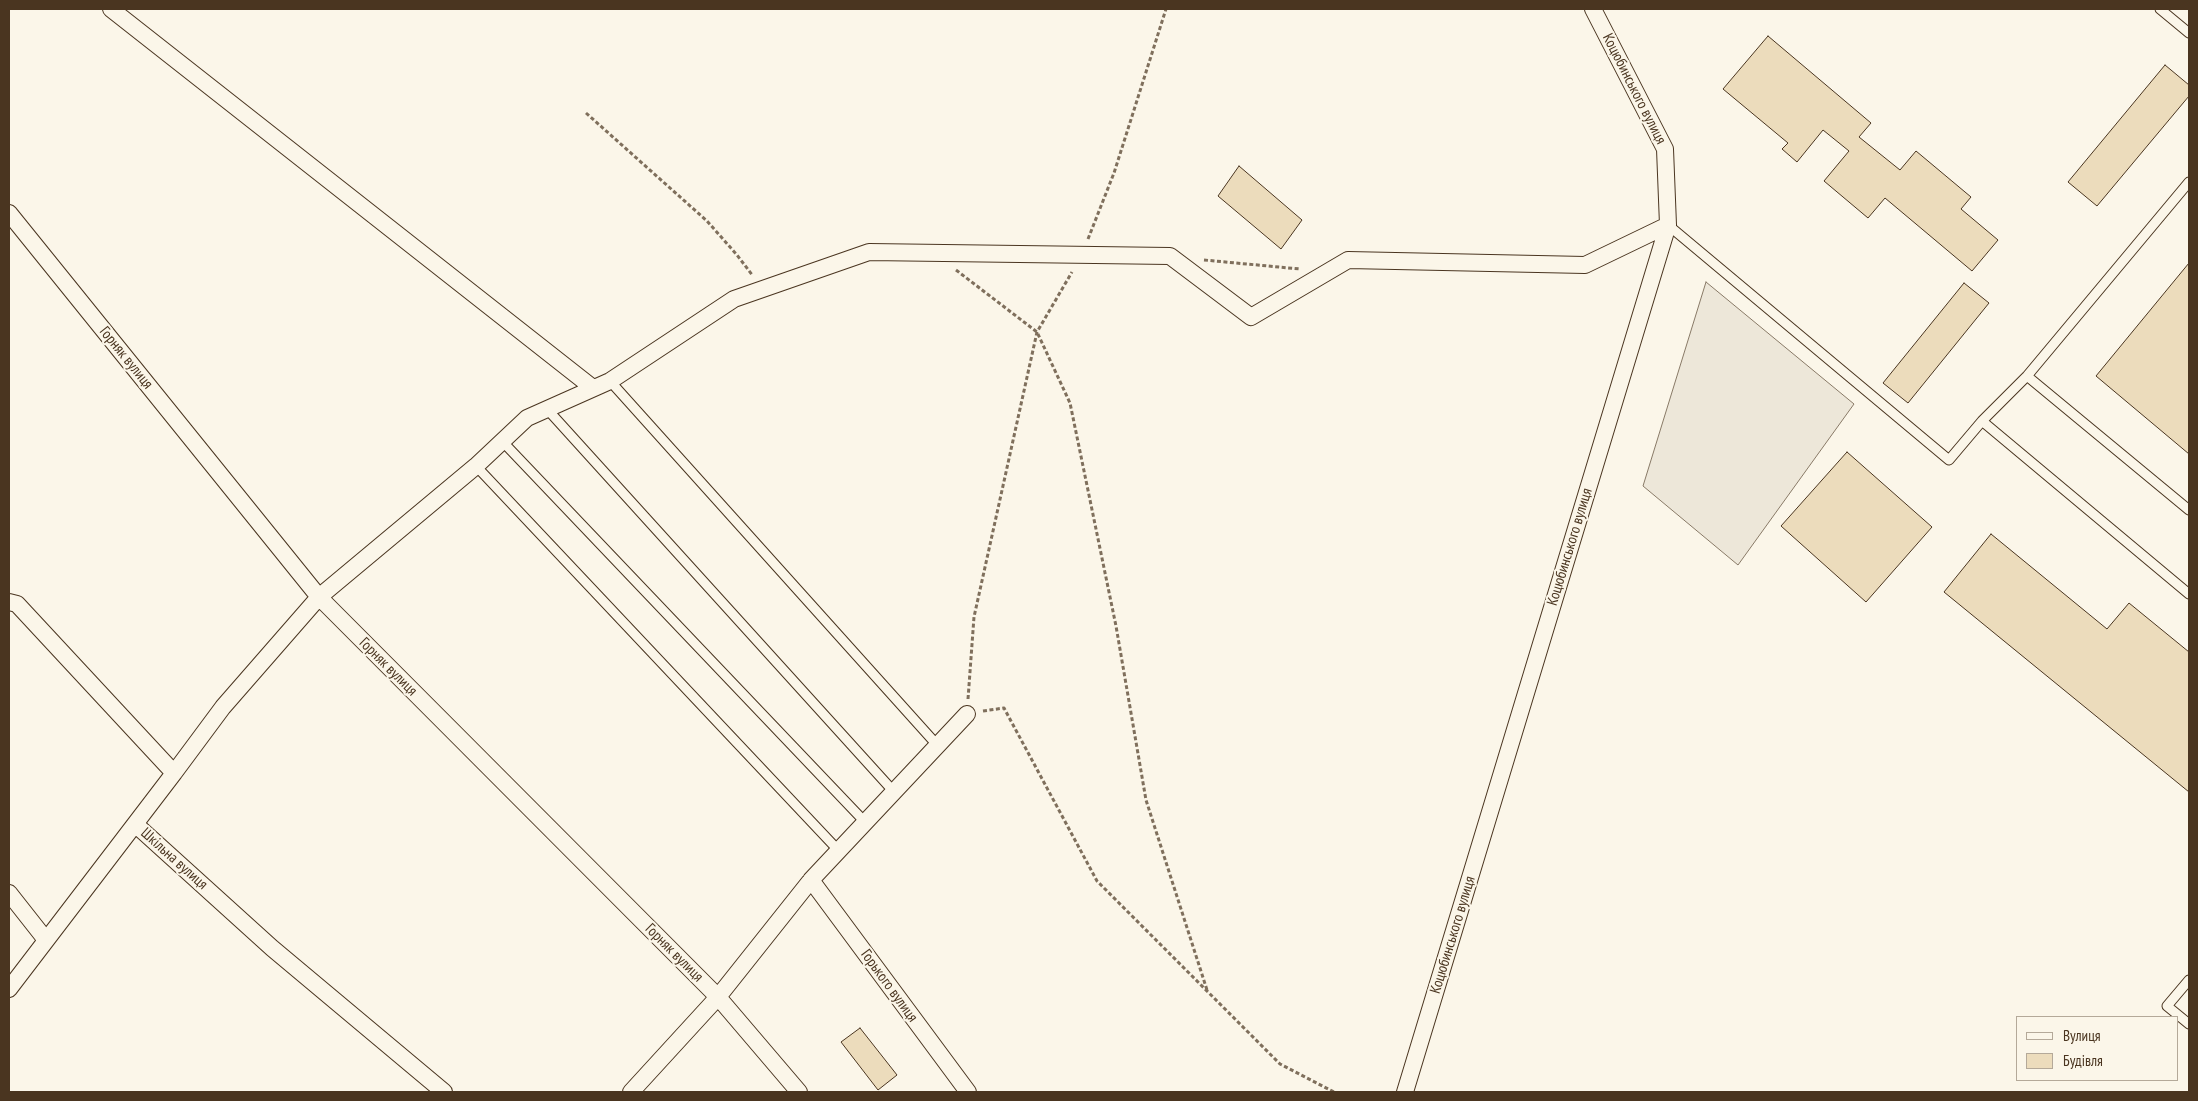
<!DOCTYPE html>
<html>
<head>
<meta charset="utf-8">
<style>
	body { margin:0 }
	#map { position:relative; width:2198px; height:1101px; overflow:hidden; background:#fbf6e9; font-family:"PT Sans Narrow",sans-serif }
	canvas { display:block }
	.frame { position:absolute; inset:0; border:10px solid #4a3520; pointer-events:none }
	.legend { position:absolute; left:2016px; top:1016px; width:162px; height:65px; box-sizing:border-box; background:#fbf6e9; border:1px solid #b4a999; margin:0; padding:6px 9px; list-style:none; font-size:15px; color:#4a3520 }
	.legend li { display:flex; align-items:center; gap:10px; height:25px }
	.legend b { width:25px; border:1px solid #b4a999 }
</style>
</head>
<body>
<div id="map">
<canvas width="2198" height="1101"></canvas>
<div class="frame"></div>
<ul class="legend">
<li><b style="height:6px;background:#fbf6e9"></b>Вулиця</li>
<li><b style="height:14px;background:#ecdcbc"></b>Будівля</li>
</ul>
</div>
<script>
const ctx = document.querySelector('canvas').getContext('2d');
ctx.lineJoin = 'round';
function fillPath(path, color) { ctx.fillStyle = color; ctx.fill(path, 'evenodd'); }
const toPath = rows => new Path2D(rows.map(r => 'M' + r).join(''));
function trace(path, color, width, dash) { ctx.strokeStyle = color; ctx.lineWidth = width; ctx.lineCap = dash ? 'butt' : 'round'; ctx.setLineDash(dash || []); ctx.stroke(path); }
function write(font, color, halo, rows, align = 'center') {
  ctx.font = font + ' "PT Sans Narrow",sans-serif'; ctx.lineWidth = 4; ctx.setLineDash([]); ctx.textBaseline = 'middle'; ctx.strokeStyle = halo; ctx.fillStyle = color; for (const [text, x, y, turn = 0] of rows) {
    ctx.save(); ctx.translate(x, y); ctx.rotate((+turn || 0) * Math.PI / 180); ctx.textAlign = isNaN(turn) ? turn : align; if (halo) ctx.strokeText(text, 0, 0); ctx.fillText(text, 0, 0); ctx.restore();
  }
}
const parking = toPath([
	[1706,282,1854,404,1738,565,1643,486,1706,282]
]);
fillPath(parking, '#ede7d9');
trace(parking, '#887966', 1);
const building = toPath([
	[1768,36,1871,123,1859,137,1900,170,1916,151,1971,197,1961,209,1998,240,1972,271,1885,198,1868,218,1824,181,1849,151,1823,130,1797,162,1782,149,1788,143,1723,89,1768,36],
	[2165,65,2189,85,2189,96,2097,206,2068,182,2165,65],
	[1239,166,1302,220,1281,249,1218,196,1239,166],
	[2189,263,2189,454,2096,376,2189,263],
	[1964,283,1989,303,1908,403,1883,383,1964,283],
	[1847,452,1932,527,1866,602,1781,526,1847,452],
	[1991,534,2107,629,2129,603,2189,652,2189,792,1944,592,1991,534],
	[860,1028,897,1075,878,1090,841,1042,860,1028]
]);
fillPath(building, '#ecdcbc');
trace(building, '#4a3520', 1);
const service = toPath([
	[2160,9,2189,33],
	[1668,225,1949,460,1982,421,2189,594],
	[2027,376,2189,510],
	[610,381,938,746],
	[547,409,895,793],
	[1982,421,2027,376,2189,182],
	[502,441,864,821],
	[476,466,838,850],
	[2189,980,2167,1006,2189,1024]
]);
const minor = toPath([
	[111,9,593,388],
	[9,213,319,597,718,997,799,1092],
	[9,602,17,604,174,773,9,989],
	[174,773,223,707,319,597,476,466,527,418,610,381,734,299,869,252,1170,256,1251,317,1348,260,1585,265,1668,225],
	[135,824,272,948,444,1092],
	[811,880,968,1092],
	[9,893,46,940],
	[631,1092,718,997,811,880,967,714],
	[1405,1092,1668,225,1665,149,1593,9]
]);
trace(service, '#4a3520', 11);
trace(minor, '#4a3520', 18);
trace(toPath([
	[586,113,707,221,737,255,753,276],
	[1088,239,1114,173,1166,9],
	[1204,260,1300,269],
	[956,270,1037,332,1070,403,1116,626,1146,800,1207,990],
	[968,699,974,617,1037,332,1072,272],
	[983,711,1004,708,1097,881,1280,1064,1334,1092]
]), '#7f6f5c', 3, [4, 2.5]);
trace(service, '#fbf6e9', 9);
trace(minor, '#fbf6e9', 16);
write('15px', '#4a3520', '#fbf6e9', [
	["Коцюбинського вулиця",1634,89,63],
	["Горняк вулиця",126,358,51],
	["Коцюбинського вулиця",1570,547,-73],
	["Горняк вулиця",388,667,45],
	["Шкільна вулиця",174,859,42],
	["Коцюбинського вулиця",1453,935,-73],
	["Горняк вулиця",674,953,45],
	["Горького вулиця",889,986,54]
]);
</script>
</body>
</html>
